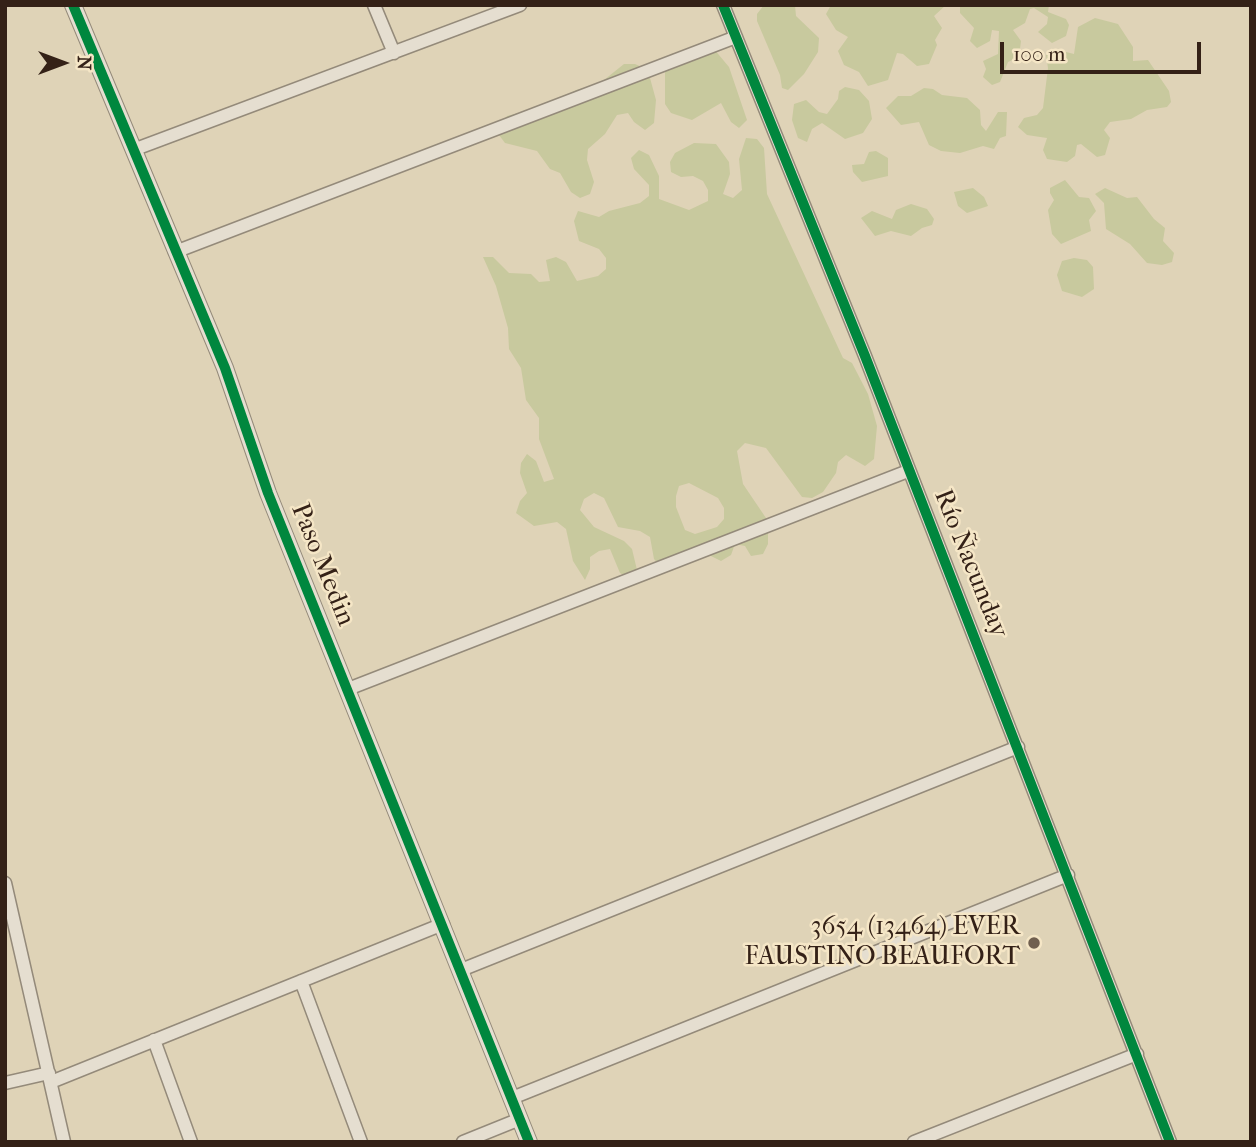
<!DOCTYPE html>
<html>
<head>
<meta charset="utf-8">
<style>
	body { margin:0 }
	#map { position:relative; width:1256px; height:1147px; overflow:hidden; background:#dfd3b7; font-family:"IM FELL French Canon",serif }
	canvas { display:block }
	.frame { position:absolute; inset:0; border:7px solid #342117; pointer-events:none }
	.north { position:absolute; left:28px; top:28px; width:70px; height:70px; -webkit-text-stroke:5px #f5e6c6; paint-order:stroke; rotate:90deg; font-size:19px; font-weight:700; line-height:28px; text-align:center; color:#342117 }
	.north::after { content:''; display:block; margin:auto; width:24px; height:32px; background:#342117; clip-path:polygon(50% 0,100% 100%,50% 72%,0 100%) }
	.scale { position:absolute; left:1000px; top:42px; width:201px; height:32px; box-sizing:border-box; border:4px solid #342117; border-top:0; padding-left:9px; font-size:21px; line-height:24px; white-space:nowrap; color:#342117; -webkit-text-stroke:5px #f5e6c6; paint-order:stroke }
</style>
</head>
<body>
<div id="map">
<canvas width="1256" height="1147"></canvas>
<div class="frame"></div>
<div class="north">N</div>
<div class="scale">100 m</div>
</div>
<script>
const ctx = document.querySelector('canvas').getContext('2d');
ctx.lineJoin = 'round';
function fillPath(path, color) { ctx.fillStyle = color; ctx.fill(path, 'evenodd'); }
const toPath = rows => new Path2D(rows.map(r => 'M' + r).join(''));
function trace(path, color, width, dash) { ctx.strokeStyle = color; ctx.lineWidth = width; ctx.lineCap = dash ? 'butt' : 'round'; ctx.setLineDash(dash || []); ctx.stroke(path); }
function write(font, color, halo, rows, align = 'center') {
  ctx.font = font + ' "IM FELL French Canon",serif'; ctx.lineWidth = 5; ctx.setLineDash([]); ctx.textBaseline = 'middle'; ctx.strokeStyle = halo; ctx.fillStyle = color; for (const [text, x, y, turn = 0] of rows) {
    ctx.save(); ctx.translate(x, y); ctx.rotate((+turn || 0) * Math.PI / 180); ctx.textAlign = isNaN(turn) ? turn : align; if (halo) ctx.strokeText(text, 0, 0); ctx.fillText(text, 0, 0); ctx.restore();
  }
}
fillPath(toPath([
	[764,5,795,5,796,16,819,38,818,52,804,74,788,90,782,88,780,75,757,21,757,14],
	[831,5,946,5,934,16,942,28,935,40,937,45,929,64,917,66,903,54,897,53,888,80,868,86,859,72,844,65,838,51,848,37,836,30,826,14],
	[960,5,1049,5,1048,12,1066,19,1069,25,1066,36,1052,43,1038,32,1047,24,1048,17,1034,8,1030,9,1025,23,1013,30,1021,41,1019,57,1008,62,1000,82,992,85,983,77,986,69,983,61,998,54,999,31,992,30,990,41,977,48,970,41,974,28,960,13],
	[1095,18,1118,24,1133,47,1133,61,1148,60,1169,91,1171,102,1167,107,1147,110,1131,119,1110,122,1104,130,1110,138,1105,155,1097,157,1081,144,1077,145,1075,156,1067,162,1047,159,1043,150,1047,138,1027,135,1018,127,1024,118,1037,115,1043,108,1048,68,1046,55,1062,51,1074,54,1078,27],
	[692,48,714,49,729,67,747,120,739,128,731,122,721,103,692,120,671,113,665,104,665,62,671,54],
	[624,64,635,64,644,68,650,78,656,100,654,123,645,130,634,122,628,113,617,115,605,134,588,149,587,160,594,182,590,194,580,198,571,192,560,173,550,169,537,151,505,143,499,135,501,124,507,116,549,105,576,90,599,84],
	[845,87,859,90,869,101,872,119,863,133,845,139,822,123,812,129,807,142,798,138,792,120,794,104,806,100,819,112,827,114,838,99,839,91],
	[924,88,933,89,942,95,967,98,980,110,981,125,986,131,998,112,1007,112,1006,136,1000,138,994,149,983,146,960,153,941,151,929,145,919,122,901,125,886,108,898,96,911,96],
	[746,138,757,139,764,148,767,194,843,358,852,363,868,394,877,426,874,459,865,466,846,455,838,462,836,473,823,492,812,498,802,497,766,448,745,443,737,451,743,484,768,521,768,544,763,554,751,556,745,546,735,544,731,555,721,561,701,551,661,567,654,559,650,537,640,531,618,527,604,498,594,493,584,499,580,510,594,527,624,541,632,549,637,570,630,579,620,573,610,549,599,551,590,557,590,569,585,580,573,561,566,529,557,522,534,526,516,513,520,501,527,493,520,473,521,463,527,454,536,461,544,482,554,479,539,439,539,418,526,400,521,368,509,349,508,328,496,286,483,257,493,257,509,273,531,274,539,282,550,281,546,260,556,257,566,262,577,281,598,276,606,269,606,258,599,249,579,241,574,221,578,211,599,217,609,211,640,203,649,196,649,185,634,169,631,158,639,150,649,155,659,176,659,199,689,210,708,201,708,190,703,181,693,176,681,177,671,172,670,162,675,153,694,143,716,144,729,162,730,174,723,194,733,198,742,190,739,159],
	[689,483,718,498,724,508,724,519,717,527,695,534,685,530,676,507,676,496,679,486],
	[876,151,888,158,888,176,862,182,853,172,852,165,864,164,869,152],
	[1065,180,1079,197,1089,198,1096,211,1089,220,1091,231,1061,244,1052,234,1048,210,1054,200,1050,193,1050,188],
	[973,188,984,197,988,206,967,213,958,206,954,192],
	[1105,188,1127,198,1137,197,1154,219,1165,228,1163,241,1174,253,1172,262,1162,265,1147,263,1130,244,1106,229,1104,203,1095,194],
	[911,204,927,209,934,219,932,225,922,228,911,236,891,231,875,236,861,218,872,211,892,219,896,210],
	[1074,258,1087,260,1093,267,1094,289,1082,297,1062,291,1057,275,1062,261]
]), '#c8c99e');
const minor = toPath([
	[374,5,394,53],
	[723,5,865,356,1170,1142],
	[133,150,520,5],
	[175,252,736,37],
	[348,689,908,471],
	[5,883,64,1142],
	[461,970,1018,747],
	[301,981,361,1142],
	[154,1040,191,1142],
	[51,1082,443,924],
	[5,1083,49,1073],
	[512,1098,1068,875],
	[463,1142,520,1119],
	[914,1142,1137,1054]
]);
const tertiary = toPath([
	[73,5,225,368,268,493,529,1142]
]);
trace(minor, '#948a7a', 15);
trace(tertiary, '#948a7a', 18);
trace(minor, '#e5ded0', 12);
trace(tertiary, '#e5ded0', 16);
trace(toPath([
	[73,5,225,368,268,493,529,1142],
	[723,5,865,356,1170,1142]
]), '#00873e', 10);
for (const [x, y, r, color] of [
	[1034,943,7,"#705f4f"]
]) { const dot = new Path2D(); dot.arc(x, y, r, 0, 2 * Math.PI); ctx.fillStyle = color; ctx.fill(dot); trace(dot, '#f5e6c6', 2.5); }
write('26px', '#342117', '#f5e6c6', [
	["Río Ñacunday",970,564,68],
	["Paso Medin",322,565,68]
]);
write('26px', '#342117', '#f5e6c6', [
	["3654 (13464) EVER",1020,928],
	["FAUSTINO BEAUFORT",1020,958]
], 'right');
</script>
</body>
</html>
